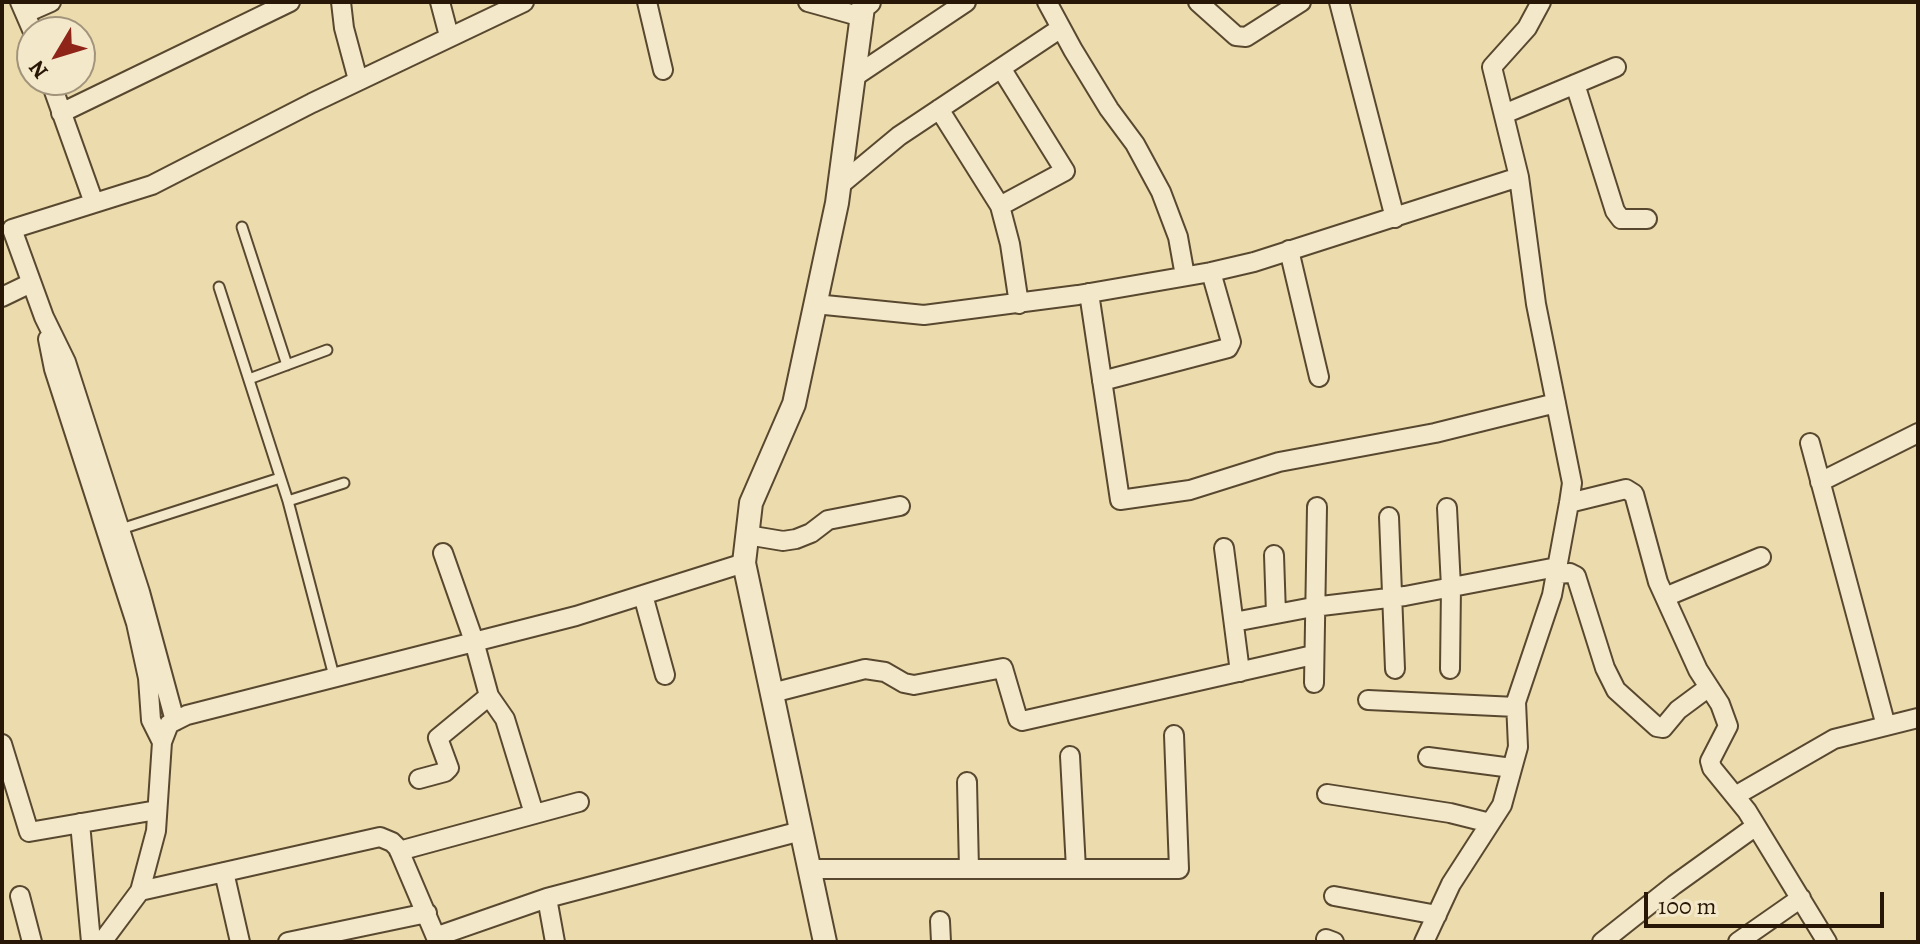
<!DOCTYPE html>
<html>
<head>
<meta charset="utf-8">
<style>
	body { margin:0 }
	#map { position:relative; width:1920px; height:944px; overflow:hidden; background:#ecdcad; font-family:Alegreya,serif }
	canvas { display:block }
	.frame { position:absolute; inset:0; border:4px solid #281706; pointer-events:none }
	.north { position:absolute; left:16px; top:16px; width:80px; height:80px; box-sizing:border-box; background:#f3e8ca; border:2px solid #a2947c; border-radius:50%; rotate:232deg; font-size:22px; font-weight:700; line-height:32px; text-align:center; color:#281706 }
	.north::after { content:''; display:block; margin:auto; width:28px; height:36px; background:#8f2418; clip-path:polygon(50% 0,100% 100%,50% 72%,0 100%) }
	.scale { position:absolute; left:1644px; top:892px; width:240px; height:36px; box-sizing:border-box; border:4px solid #281706; border-top:0; padding-left:10px; font-size:24px; line-height:28px; white-space:nowrap; color:#281706; -webkit-text-stroke:6px #f3e8ca; paint-order:stroke }
</style>
</head>
<body>
<div id="map">
<canvas width="1920" height="944"></canvas>
<div class="frame"></div>
<div class="north">N</div>
<div class="scale">100 m</div>
</div>
<script>
const ctx = document.querySelector('canvas').getContext('2d');
ctx.lineJoin = 'round';
const toPath = rows => new Path2D(rows.map(r => 'M' + r).join(''));
function trace(path, color, width, dash) { ctx.strokeStyle = color; ctx.lineWidth = width; ctx.lineCap = dash ? 'butt' : 'round'; ctx.setLineDash(dash || []); ctx.stroke(path); }
const service = toPath([
	[242,227,287,365],
	[219,287,288,501,334,676],
	[249,379,327,350],
	[288,501,344,483],
	[121,529,280,478]
]);
const minor = toPath([
	[20,2,33,32],
	[341,2,344,28,358,80],
	[440,2,449,36],
	[647,2,663,70],
	[808,2,862,17],
	[1047,2,1073,50,1109,109,1135,144,1161,192,1178,237,1185,276],
	[1198,2,1236,36,1246,37,1301,2],
	[1339,2,1395,218],
	[26,13,51,2],
	[854,77,966,2],
	[50,80,94,203],
	[1575,84,1615,211,1621,219,1647,219],
	[939,109,1000,206,1010,244,1019,304],
	[61,113,290,2],
	[1504,114,1616,67],
	[840,185,899,136,1061,28],
	[1000,206,1065,171,1001,68],
	[1289,250,1319,377],
	[1089,293,1120,500,1190,490,1279,462,1435,433,1556,403],
	[2,297,31,283],
	[815,304,924,315,1078,295,1211,272,1254,262,1519,177],
	[48,339,54,369,136,623,148,678,151,720,162,742],
	[1102,381,1228,348,1231,342,1211,272],
	[1810,443,1886,726],
	[1820,482,1918,433],
	[1569,503,1626,489,1634,494,1658,582,1698,670,1720,704,1728,726,1710,761,1712,768,1747,811,1827,942],
	[1447,508,1451,587,1450,669],
	[1389,517,1395,669],
	[747,535,783,541,796,539,811,533,828,520,900,506],
	[1224,548,1240,672],
	[443,553,474,641,489,696,505,719,532,807],
	[1274,555,1276,614],
	[1556,574,1570,573,1576,576,1605,668,1616,690,1657,727,1663,728,1678,710,1709,687],
	[643,595,665,675],
	[1665,597,1761,557],
	[1234,622,1313,607,1405,596,1557,567],
	[1314,683,1317,507],
	[772,693,865,669,885,672,904,683,914,685,1003,668,1018,719,1022,721,1313,655],
	[1368,700,1516,707],
	[175,721,140,592,66,362,44,317,12,229,152,185,312,103,524,2],
	[2,744,29,832,157,810],
	[1070,756,1076,869],
	[1428,757,1512,768],
	[419,779,445,772,449,768,438,738,489,696],
	[967,782,969,869],
	[1327,794,1450,813,1490,823],
	[1735,796,1834,739,1918,718],
	[80,823,91,942],
	[399,851,579,802],
	[809,869,1179,869,1174,735],
	[224,872,240,942],
	[140,891,380,837,392,842,398,848,438,942],
	[20,896,32,942],
	[1334,896,1437,915],
	[547,898,555,942],
	[940,921,941,942],
	[438,936,547,898,801,831],
	[1326,939,1334,942],
	[102,942,140,891,156,831,162,742,169,724,187,715,576,616,744,563],
	[288,942,427,913],
	[1424,942,1451,884,1502,805,1518,747,1516,702,1552,595,1569,503,1572,483,1536,304,1519,177,1492,67,1527,28,1541,2],
	[1602,942,1674,885,1756,826],
	[1738,942,1801,898]
]);
const tertiary = toPath([
	[825,942,744,563,751,503,794,404,837,203,863,7,869,2]
]);
trace(service, '#594830', 13);
trace(minor, '#594830', 22);
trace(tertiary, '#594830', 26);
trace(service, '#f3e8ca', 9);
trace(minor, '#f3e8ca', 18);
trace(tertiary, '#f3e8ca', 22);
</script>
</body>
</html>
